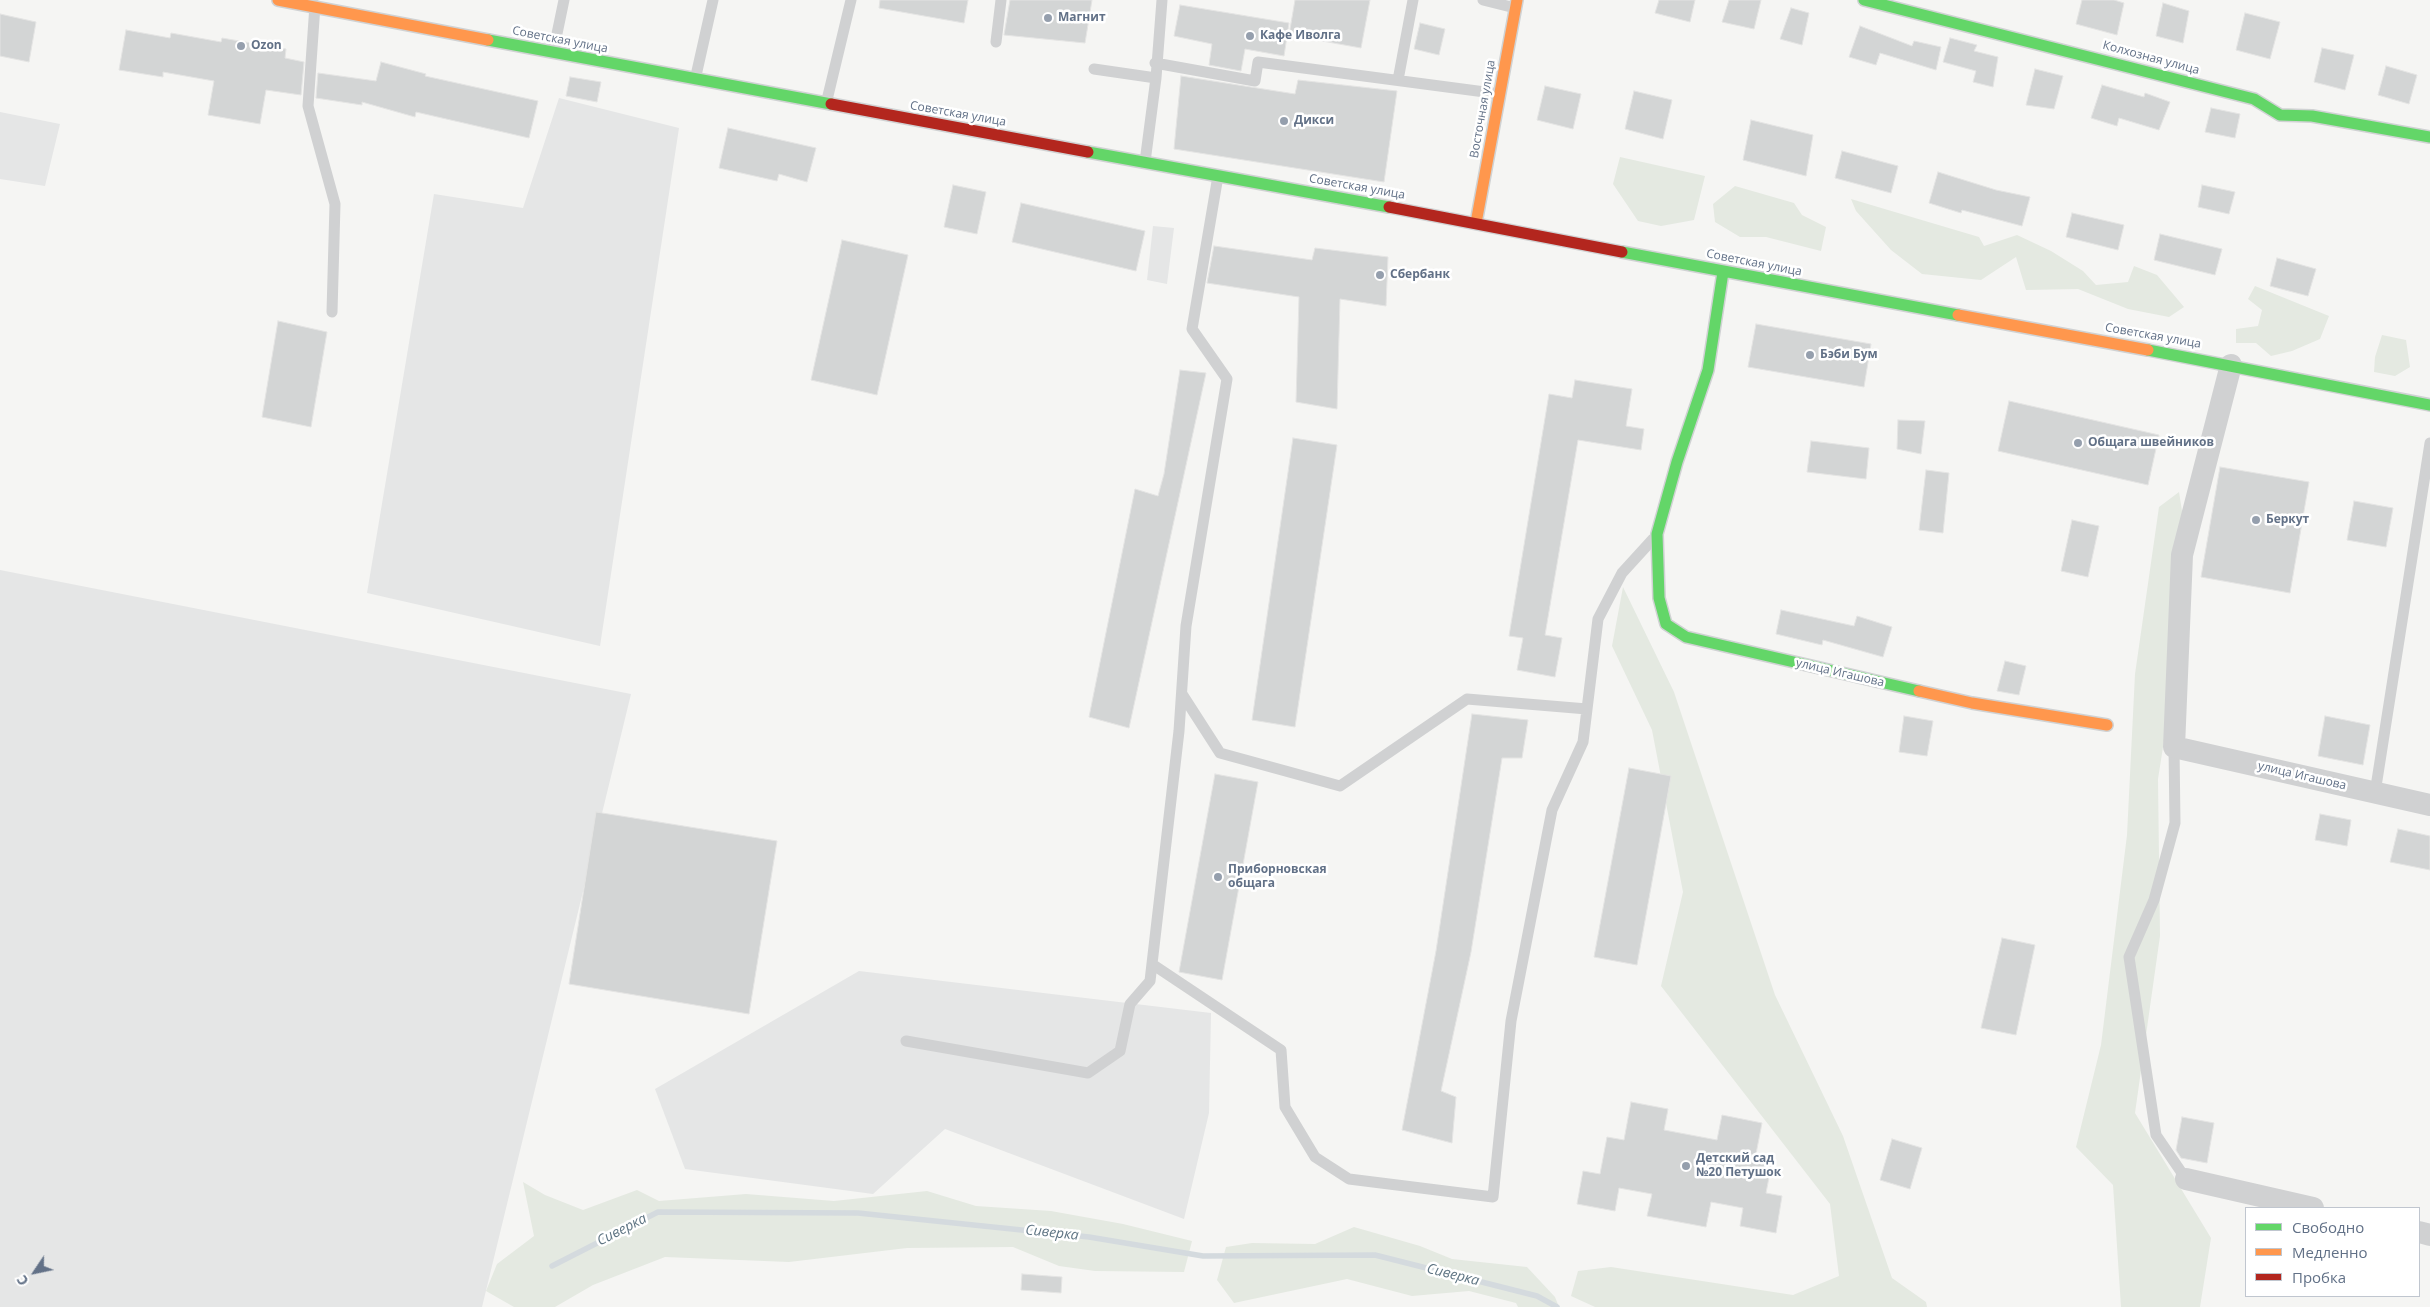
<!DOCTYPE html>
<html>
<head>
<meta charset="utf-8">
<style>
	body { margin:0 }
	#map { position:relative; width:2430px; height:1307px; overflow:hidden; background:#f5f5f3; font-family:"Open Sans",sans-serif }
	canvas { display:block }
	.legend { position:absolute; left:2245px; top:1207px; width:175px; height:90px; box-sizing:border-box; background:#fff; border:1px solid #c0c6cf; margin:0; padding:6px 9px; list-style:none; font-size:15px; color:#627187 }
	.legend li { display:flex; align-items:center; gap:10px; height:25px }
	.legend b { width:25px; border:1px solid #c0c6cf }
	.north { position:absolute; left:10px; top:1247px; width:50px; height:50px; -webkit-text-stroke:4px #fff; paint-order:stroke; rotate:236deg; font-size:14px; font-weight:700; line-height:20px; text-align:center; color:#627187 }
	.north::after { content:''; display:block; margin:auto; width:18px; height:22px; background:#627187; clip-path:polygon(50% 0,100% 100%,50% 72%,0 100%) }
</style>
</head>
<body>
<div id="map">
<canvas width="2430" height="1307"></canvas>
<ul class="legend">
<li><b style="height:6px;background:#63d668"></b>Свободно</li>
<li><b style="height:6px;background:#ff974d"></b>Медленно</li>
<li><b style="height:6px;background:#b3261e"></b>Пробка</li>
</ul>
<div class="north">С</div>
</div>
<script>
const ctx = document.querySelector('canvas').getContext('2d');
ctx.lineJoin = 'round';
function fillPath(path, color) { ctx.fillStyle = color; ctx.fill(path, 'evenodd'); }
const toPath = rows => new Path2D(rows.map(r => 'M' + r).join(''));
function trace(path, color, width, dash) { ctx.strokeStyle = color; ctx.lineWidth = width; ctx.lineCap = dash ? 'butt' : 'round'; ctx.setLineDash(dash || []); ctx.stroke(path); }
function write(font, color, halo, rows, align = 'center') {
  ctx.font = font + ' "Open Sans",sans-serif'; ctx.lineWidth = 5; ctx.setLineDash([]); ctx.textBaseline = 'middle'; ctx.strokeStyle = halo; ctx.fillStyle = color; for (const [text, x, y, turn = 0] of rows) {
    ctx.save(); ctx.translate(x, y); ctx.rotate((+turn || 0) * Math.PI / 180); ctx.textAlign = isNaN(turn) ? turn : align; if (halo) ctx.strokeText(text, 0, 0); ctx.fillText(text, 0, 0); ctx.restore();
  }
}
fillPath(toPath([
	[559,98,679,128,600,646,367,593,434,194,523,208],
	[0,112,60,124,45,186,0,179],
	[1153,226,1174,228,1167,284,1147,280],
	[0,570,631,694,482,1307,0,1307],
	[859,971,1211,1013,1209,1113,1184,1219,945,1129,873,1194,685,1169,655,1089]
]), '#e5e6e6');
fillPath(toPath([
	[1620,157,1705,176,1694,220,1661,226,1638,221,1613,184],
	[1735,186,1794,203,1802,215,1826,227,1821,251,1766,237,1740,237,1715,222,1713,204],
	[1851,199,1979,237,1984,246,2017,235,2051,251,2083,271,2096,285,2128,282,2134,266,2157,275,2184,307,2169,317,2128,309,2078,289,2026,290,2016,257,1981,280,1922,274,1891,250,1856,211],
	[2255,286,2329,316,2320,339,2292,351,2271,356,2256,343,2236,343,2236,329,2258,326,2262,310,2248,299],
	[2382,335,2406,340,2410,367,2395,376,2374,372,2375,357],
	[2179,492,2191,568,2158,779,2160,936,2135,1113,2211,1238,2200,1307,2121,1307,2113,1185,2076,1147,2101,1045,2127,835,2135,674,2159,507],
	[1623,587,1674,692,1775,995,1843,1136,1892,1278,1926,1302,1927,1307,1595,1307,1571,1296,1578,1271,1611,1267,1793,1295,1839,1276,1830,1204,1661,986,1683,892,1652,730,1612,646],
	[523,1182,545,1195,583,1210,637,1190,659,1201,746,1194,834,1201,927,1191,976,1206,1051,1211,1123,1224,1192,1241,1184,1272,1095,1271,1059,1266,1013,1247,907,1248,789,1262,665,1257,593,1285,555,1307,514,1307,486,1291,497,1264,534,1236],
	[1354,1227,1420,1246,1452,1259,1527,1267,1555,1297,1559,1307,1518,1307,1516,1303,1469,1291,1412,1296,1347,1279,1234,1303,1217,1280,1226,1247,1252,1243,1315,1244]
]), '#e4e9e1');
trace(toPath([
	[552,1266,658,1212,858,1213,1089,1237,1203,1256,1375,1255,1537,1296,1557,1307]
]), '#d4dade', 5.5);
const building = toPath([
	[880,0,968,0,964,23,879,8,880,0],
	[1010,0,1092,0,1085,43,1004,35,1010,0],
	[1295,0,1370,0,1361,48,1289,35,1295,0],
	[1659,0,1695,0,1690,22,1655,13,1659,0],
	[1729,0,1761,0,1754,29,1722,22,1729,0],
	[2082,0,2114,0,2124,3,2117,35,2076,24,2082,0],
	[2163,3,2189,11,2183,43,2156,36,2163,3],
	[1180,5,1289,23,1284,56,1245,49,1241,71,1209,65,1212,44,1174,36,1180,5],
	[1791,8,1809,13,1802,45,1780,39,1791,8],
	[2245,13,2280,22,2270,59,2236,50,2245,13],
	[0,14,36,22,29,62,0,56,0,14],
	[1420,23,1445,29,1439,55,1414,49,1420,23],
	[1860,26,1912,46,1914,41,1941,47,1936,70,1880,53,1876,65,1849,57,1860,26],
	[126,30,170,38,171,33,221,42,222,38,286,49,285,58,304,62,301,95,266,90,260,124,208,115,214,81,163,72,163,77,119,70,126,30],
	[1950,38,1977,45,1974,51,1998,57,1993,87,1973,82,1976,71,1943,62,1950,38],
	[2322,48,2354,55,2345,90,2314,82,2322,48],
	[381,62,426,74,425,76,538,101,529,138,416,112,415,117,362,102,362,105,316,98,318,73,376,81,381,62],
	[2386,66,2417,75,2409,104,2378,95,2386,66],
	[2035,69,2063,76,2054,109,2026,105,2035,69],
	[1181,76,1295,94,1298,80,1397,91,1384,182,1174,149,1181,76],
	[570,77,601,82,597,102,566,96,570,77],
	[2102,85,2144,97,2145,93,2170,102,2159,130,2119,118,2117,126,2091,118,2102,85],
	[1545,86,1581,94,1573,129,1537,120,1545,86],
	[1634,91,1672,100,1663,139,1625,129,1634,91],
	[2211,108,2240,114,2235,138,2205,132,2211,108],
	[1751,120,1813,135,1806,176,1743,160,1751,120],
	[728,128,816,148,807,182,779,174,777,181,719,168,728,128],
	[1842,151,1898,166,1891,193,1835,178,1842,151],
	[1938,172,1996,190,2030,197,2022,226,1962,210,1961,213,1929,203,1938,172],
	[953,185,986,192,977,234,944,227,953,185],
	[2202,185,2235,192,2229,214,2198,207,2202,185],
	[1021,203,1145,231,1136,271,1012,242,1021,203],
	[2072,213,2124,225,2118,250,2066,237,2072,213],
	[2160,234,2222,249,2215,275,2154,260,2160,234],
	[842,240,908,255,877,395,811,380,842,240],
	[1214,246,1312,260,1315,248,1388,257,1386,306,1340,299,1337,409,1296,402,1299,297,1207,283,1214,246],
	[2277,258,2316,269,2308,296,2270,286,2277,258],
	[278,321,327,332,311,427,262,417,278,321],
	[1756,324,1871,344,1864,387,1748,367,1756,324],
	[1180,370,1206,373,1129,728,1089,717,1135,489,1158,496,1164,474,1180,370],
	[1575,380,1632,389,1626,426,1644,429,1641,450,1578,440,1545,635,1562,638,1555,677,1517,670,1523,638,1509,636,1549,394,1572,398,1575,380],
	[2009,401,2159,435,2148,485,1998,451,2009,401],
	[1898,420,1925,421,1921,454,1897,449,1898,420],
	[1293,438,1337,445,1295,727,1252,720,1293,438],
	[1811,441,1869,448,1866,479,1807,472,1811,441],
	[2220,467,2309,482,2290,593,2201,577,2220,467],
	[1926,470,1949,473,1943,533,1919,530,1926,470],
	[2354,501,2393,508,2386,547,2347,540,2354,501],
	[2072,520,2099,526,2088,577,2061,571,2072,520],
	[1781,610,1854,626,1857,616,1892,627,1883,657,1823,640,1822,645,1776,634,1781,610],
	[2005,661,2026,666,2019,695,1997,691,2005,661],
	[1472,714,1528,720,1522,758,1502,758,1471,952,1441,1091,1456,1097,1452,1143,1402,1130,1436,951,1472,714],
	[1904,716,1933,721,1927,756,1899,752,1904,716],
	[2325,716,2370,725,2363,765,2318,756,2325,716],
	[1629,768,1671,776,1637,965,1594,957,1629,768],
	[1215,774,1258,782,1222,980,1179,972,1215,774],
	[596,812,777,841,749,1014,569,984,596,812],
	[2320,814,2351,820,2347,846,2315,840,2320,814],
	[2398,829,2430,836,2430,870,2390,862,2398,829],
	[2002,938,2035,945,2016,1035,1981,1028,2002,938],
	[1631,1102,1668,1109,1664,1130,1717,1140,1722,1115,1762,1123,1755,1159,1772,1162,1766,1193,1782,1196,1776,1233,1740,1226,1743,1208,1711,1202,1706,1227,1647,1216,1652,1194,1619,1188,1615,1211,1577,1204,1583,1171,1600,1174,1607,1137,1624,1140,1631,1102],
	[2182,1117,2214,1123,2207,1163,2181,1158,2176,1150,2182,1117],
	[1892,1139,1922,1148,1910,1189,1880,1180,1892,1139],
	[1022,1274,1062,1277,1061,1293,1021,1290,1022,1274]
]);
fillPath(building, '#d3d5d5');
trace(building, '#e4e4e3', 1);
const fast = toPath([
	[1864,0,2254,99,2280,115,2312,116,2430,137],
	[488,40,831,104],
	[1088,152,1389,207],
	[1622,252,1958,315],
	[1723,272,1708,370,1677,462,1657,534,1659,598,1666,624,1686,637,1919,691],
	[2148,350,2430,405]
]);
const slow = toPath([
	[278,0,488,40],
	[1476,223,1517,0],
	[1958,315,2148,350],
	[1919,691,1972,703,2107,725]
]);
const jam = toPath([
	[831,104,1088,152],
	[1389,207,1622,252]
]);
trace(fast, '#d0d2d3', 14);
trace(slow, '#d0d2d3', 14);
trace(jam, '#d0d2d3', 14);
trace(toPath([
	[1483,0,1515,8],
	[315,5,308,106,335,204,332,312],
	[996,42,1001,0],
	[553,53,564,0],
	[1155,63,1255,81,1258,62,1500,94],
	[1094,69,1156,78],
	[695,80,713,0],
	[1398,80,1413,0],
	[826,104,851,0],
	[1145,162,1156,78,1162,0],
	[1182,694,1220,753,1340,786,1467,699,1587,709],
	[2174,747,2175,823,2154,900,2129,957,2156,1135,2186,1179],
	[2375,793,2430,443],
	[1152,964,1281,1050,1285,1107,1315,1157,1349,1179,1493,1197,1511,1021,1552,810,1583,742,1598,619,1622,573,1653,539],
	[906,1041,1088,1073,1120,1051,1130,1004,1150,981,1179,731,1186,626,1227,379,1192,329,1218,176]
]), '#d0d1d2', 11);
trace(toPath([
	[2231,365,2182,555,2174,747,2430,805],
	[2186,1179,2313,1208],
	[2419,1232,2430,1235]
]), '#d0d1d2', 22);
trace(fast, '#63d668', 11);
trace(slow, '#ff974d', 11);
trace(jam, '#b3261e', 11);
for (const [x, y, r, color] of [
	[1048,18,5,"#959fad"],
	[1250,36,5,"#959fad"],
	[241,46,5,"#959fad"],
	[1284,121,5,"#959fad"],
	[1380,275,5,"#959fad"],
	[1810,355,5,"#959fad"],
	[2078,443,5,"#959fad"],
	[2256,520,5,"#959fad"],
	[1218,877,5,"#959fad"],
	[1686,1166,5,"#959fad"]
]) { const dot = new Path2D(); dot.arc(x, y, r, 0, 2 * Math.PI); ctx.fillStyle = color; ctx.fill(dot); trace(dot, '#fff', 2); }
write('bold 12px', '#627187', '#fff', [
	["Магнит",1058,18],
	["Кафе Иволга",1260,36],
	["Ozon",251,46],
	["Дикси",1294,121],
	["Сбербанк",1390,275],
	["Бэби Бум",1820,355],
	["Общага швейников",2088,443],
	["Беркут",2266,520],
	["Приборновская",1228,870],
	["общага",1228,884],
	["Детский сад",1696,1159],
	["№20 Петушок",1696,1173]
], 'left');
write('12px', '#627187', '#fff', [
	["Советская улица",560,40,11],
	["Колхозная улица",2151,58,15],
	["Восточная улица",1483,109,-80],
	["Советская улица",958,114,10],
	["Советская улица",1357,187,10],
	["Советская улица",1754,263,11],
	["Советская улица",2153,336,10],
	["улица Игашова",1840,673,13],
	["улица Игашова",2302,776,13]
]);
write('italic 14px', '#5e7483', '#fff', [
	["Сиверка",622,1230,-27],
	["Сиверка",1052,1233,6],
	["Сиверка",1453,1275,14]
]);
</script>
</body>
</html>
